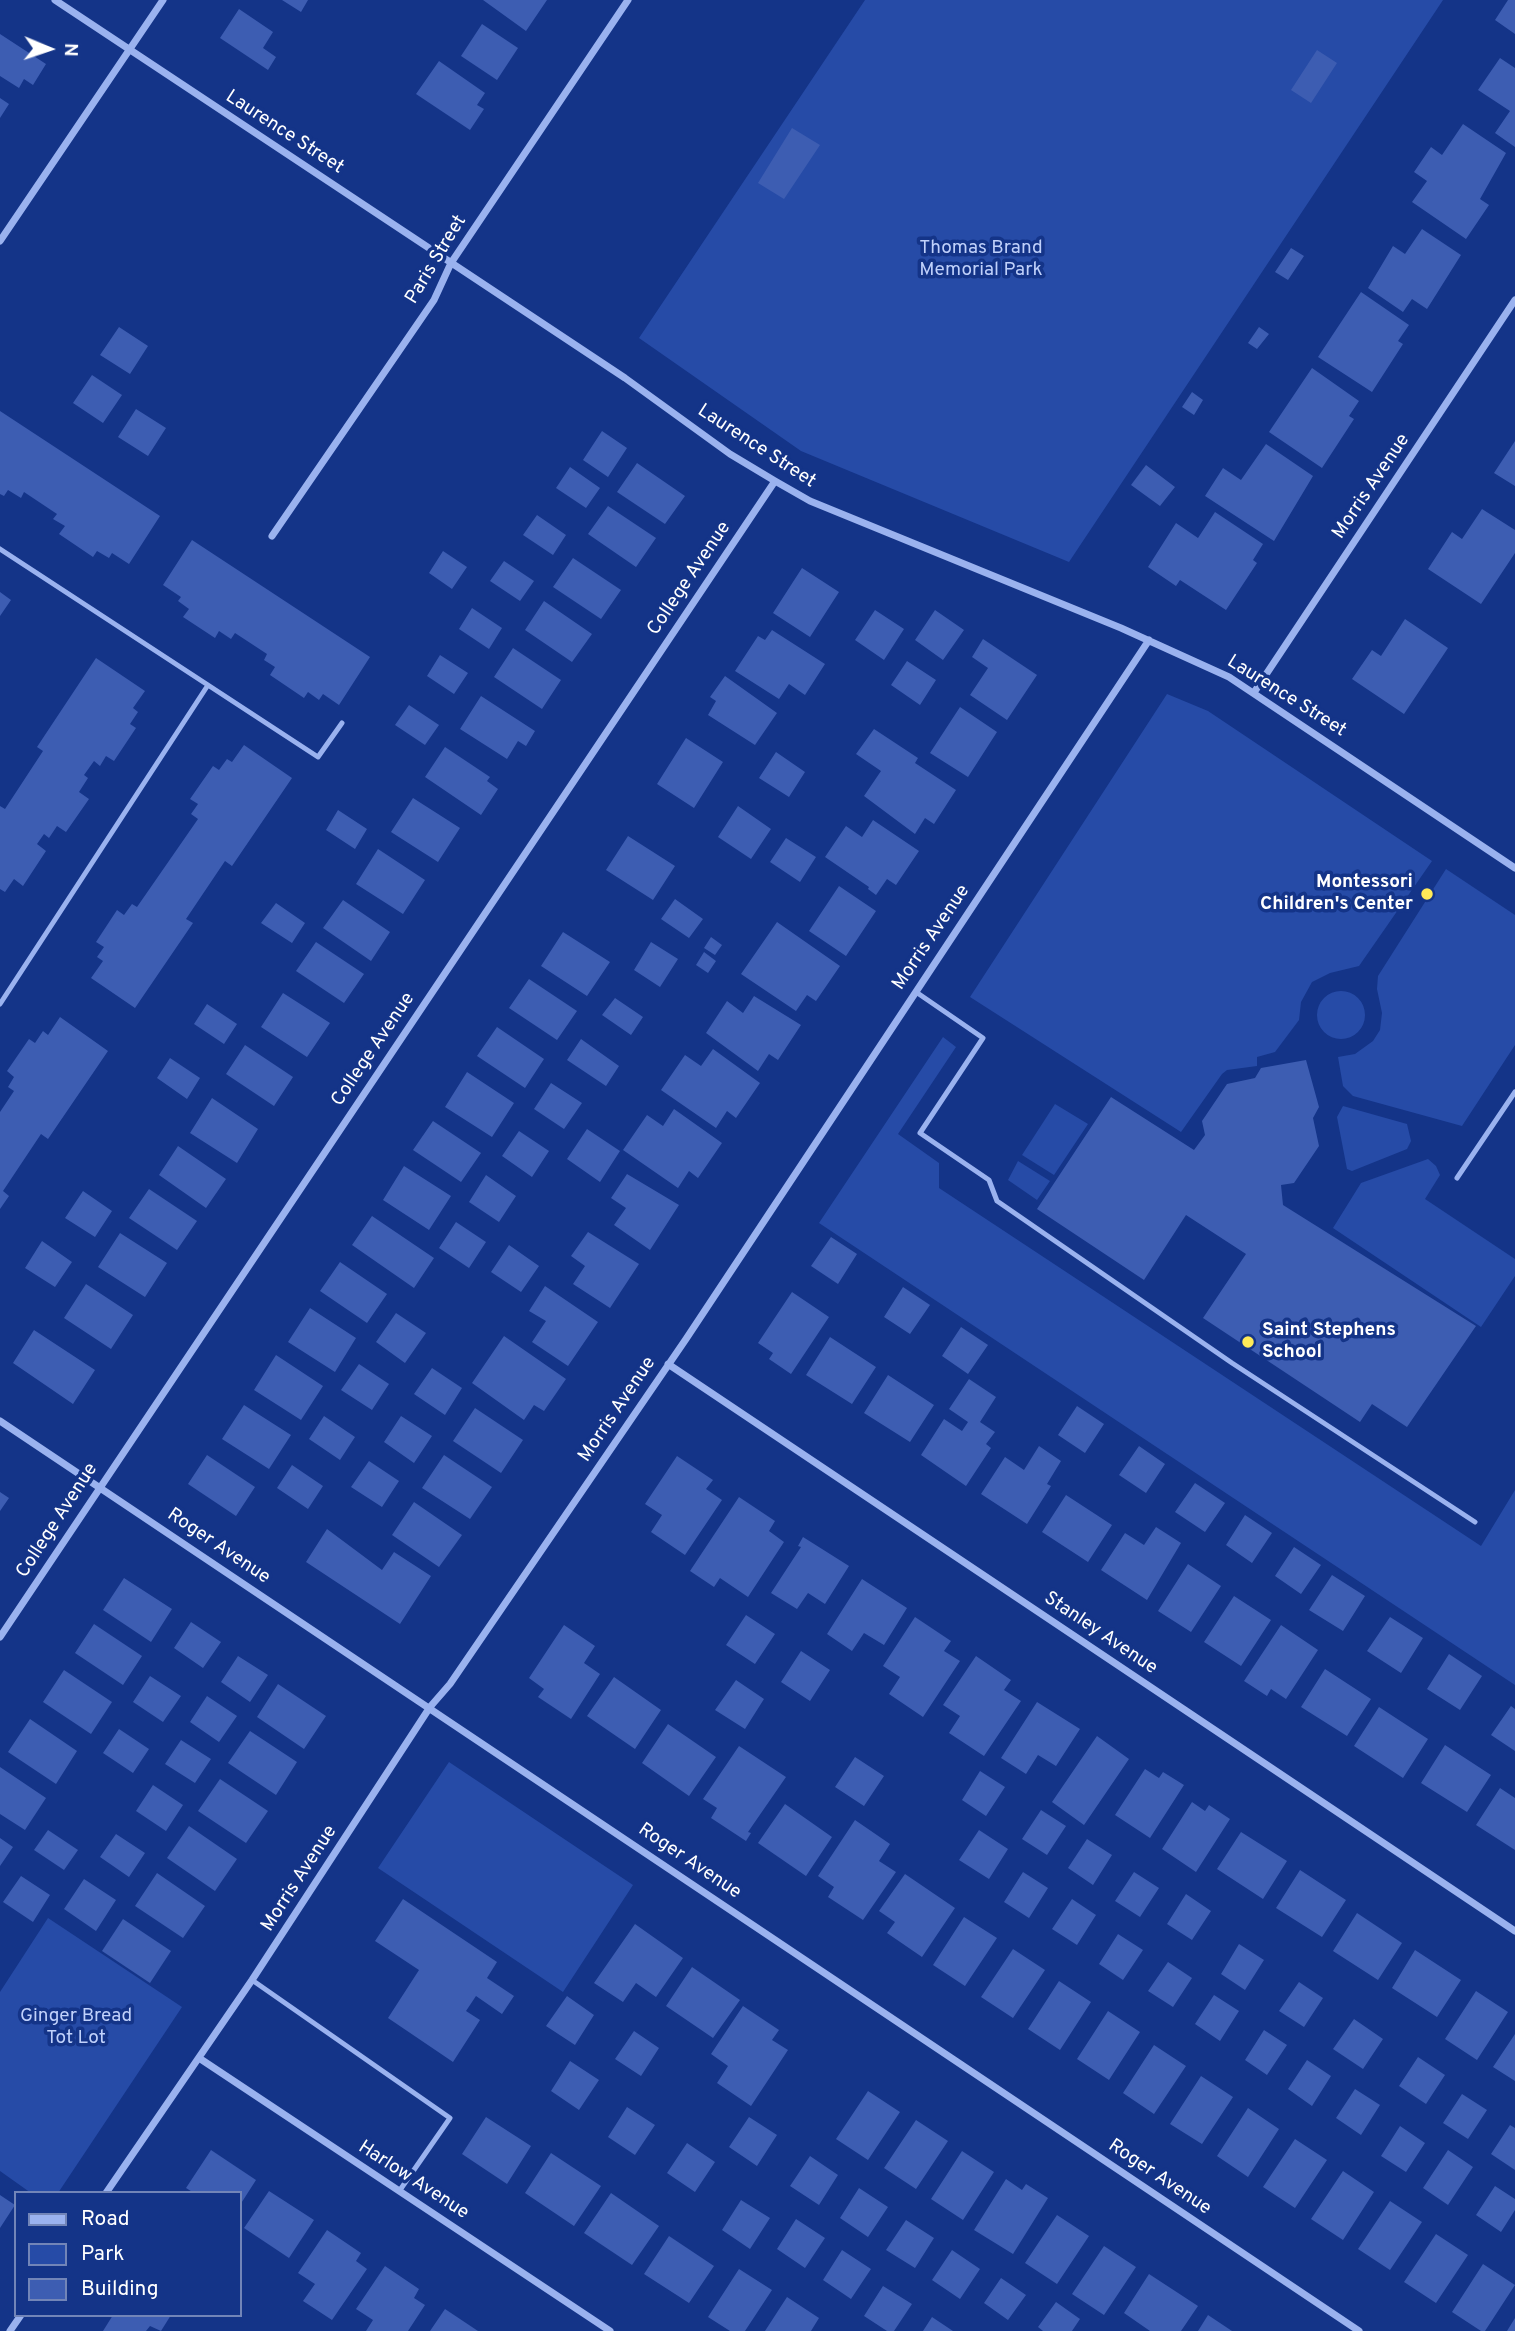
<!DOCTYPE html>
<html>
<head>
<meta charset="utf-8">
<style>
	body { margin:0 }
	#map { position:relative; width:1515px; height:2331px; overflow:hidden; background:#143488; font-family:Overpass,sans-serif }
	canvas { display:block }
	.legend { position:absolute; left:14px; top:2191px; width:228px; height:126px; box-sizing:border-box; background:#143488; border:2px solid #7285b8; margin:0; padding:9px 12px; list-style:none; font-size:21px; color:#fff }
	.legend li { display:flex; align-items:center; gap:14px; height:35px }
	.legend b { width:35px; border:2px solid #7285b8 }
	.north { position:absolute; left:14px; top:14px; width:70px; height:70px; -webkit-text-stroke:5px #143488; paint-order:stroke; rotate:92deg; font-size:19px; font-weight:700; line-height:28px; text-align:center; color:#fff }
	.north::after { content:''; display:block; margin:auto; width:24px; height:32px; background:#fff; clip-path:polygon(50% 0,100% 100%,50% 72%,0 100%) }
</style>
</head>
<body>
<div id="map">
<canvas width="1515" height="2331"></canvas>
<ul class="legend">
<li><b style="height:9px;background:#9ab2ef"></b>Road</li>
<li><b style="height:19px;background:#264ba7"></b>Park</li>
<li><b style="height:19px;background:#3d5db2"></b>Building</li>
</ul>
<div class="north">N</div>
</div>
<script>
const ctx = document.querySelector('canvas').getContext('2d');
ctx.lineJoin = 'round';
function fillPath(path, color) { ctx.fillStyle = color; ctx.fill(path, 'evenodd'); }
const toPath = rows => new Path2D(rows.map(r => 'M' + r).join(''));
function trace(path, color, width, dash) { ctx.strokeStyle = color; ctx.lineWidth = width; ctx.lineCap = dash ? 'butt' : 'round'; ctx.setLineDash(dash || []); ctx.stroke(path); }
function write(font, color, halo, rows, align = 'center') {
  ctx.font = font + ' Overpass,sans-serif'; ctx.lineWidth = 7; ctx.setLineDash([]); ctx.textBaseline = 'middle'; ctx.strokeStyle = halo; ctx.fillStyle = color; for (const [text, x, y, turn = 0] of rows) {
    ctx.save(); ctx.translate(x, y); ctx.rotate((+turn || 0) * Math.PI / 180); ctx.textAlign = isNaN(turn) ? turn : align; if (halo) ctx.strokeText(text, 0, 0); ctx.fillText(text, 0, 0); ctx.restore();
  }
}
fillPath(toPath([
	[865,0,1443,0,1069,562,801,451,639,338],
	[1167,694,1208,711,1432,861,1359,966,1330,973,1312,982,1301,1002,1299,1020,1275,1052,1257,1057,1257,1066,1227,1070,1222,1074,1181,1132,970,997],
	[1446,869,1515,915,1515,1045,1462,1126,1353,1096,1343,1086,1338,1057,1355,1054,1373,1041,1380,1030,1382,1013,1377,989,1378,976],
	'1317 1015a24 24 0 1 1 48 0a24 24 0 1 1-48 0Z',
	[943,1037,956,1047,898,1134,939,1163,939,1188,1481,1546,1515,1490,1515,1685,819,1223],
	[1055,1104,1088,1124,1054,1175,1022,1155],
	[1343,1106,1407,1124,1411,1141,1407,1149,1352,1171,1347,1169,1337,1117],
	[1428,1159,1436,1166,1440,1175,1425,1199,1515,1259,1515,1276,1481,1327,1333,1228,1361,1183],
	[1018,1161,1050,1181,1037,1200,1008,1180],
	[449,1762,633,1885,563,1992,378,1868],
	[48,1918,182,2007,58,2193,31,2193,0,2171,0,1992]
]), '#264ba7');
fillPath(toPath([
	[282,0,308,0,301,12],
	[483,0,547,0,526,31],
	[1508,0,1515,0,1515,34,1495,20],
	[239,9,273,32,263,48,276,57,268,70,220,38],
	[482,24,518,48,497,80,461,56],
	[0,34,46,64,33,85,24,79,19,88,0,76],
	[1317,50,1337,63,1311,103,1291,90],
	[1500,58,1515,68,1515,147,1495,133,1510,111,1478,90],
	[439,61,485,93,477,105,484,109,470,130,416,94],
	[0,98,9,104,0,118],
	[1463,124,1506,153,1480,199,1489,205,1466,239,1412,202,1427,181,1414,172,1431,147,1442,155],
	[792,128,820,145,784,199,758,183],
	[1422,229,1461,255,1427,309,1412,299,1403,312,1368,288,1393,246,1405,254],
	[1291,248,1304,256,1288,280,1275,272],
	[1361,292,1409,325,1398,341,1403,344,1372,392,1318,357],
	[119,327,148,346,130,374,100,355],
	[1259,327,1269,334,1257,349,1248,343],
	[1312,368,1359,401,1349,416,1354,419,1322,468,1269,432],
	[92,375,122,395,103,423,73,403],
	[1192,392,1203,400,1194,415,1182,407],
	[136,409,166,428,148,456,118,437],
	[0,411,160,516,129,564,112,553,109,558,97,551,93,557,59,534,65,526,53,519,57,514,24,492,21,498,8,490,4,496,0,494],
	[602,431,627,448,608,477,583,460],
	[1515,441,1515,486,1494,473],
	[1266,444,1313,476,1274,541,1205,496,1223,468,1241,480],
	[637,463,685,496,665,524,617,492],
	[1146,465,1175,487,1160,506,1131,485],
	[570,467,600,488,586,508,556,488],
	[608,506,656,538,636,567,588,534],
	[1482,509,1515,530,1515,553,1481,604,1428,569,1452,532,1462,539],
	[1215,512,1263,544,1253,560,1257,563,1226,610,1180,580,1176,586,1148,567,1176,523,1198,538],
	[537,515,566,535,553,555,523,535],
	[192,540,370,657,339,705,323,694,319,700,308,692,304,698,270,675,275,667,264,660,267,654,235,633,231,639,219,631,215,638,183,617,189,609,178,601,181,597,163,585],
	[443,551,467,567,452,589,429,573],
	[573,558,621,590,601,619,553,587],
	[504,561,534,581,520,601,490,581],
	[802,568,839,592,810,637,773,613],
	[0,592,11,600,0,616],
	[544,601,592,634,572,662,525,630],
	[472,608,502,628,489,649,459,629],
	[875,610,904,629,884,660,855,640],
	[935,610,964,630,943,660,915,640],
	[1405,619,1448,648,1404,714,1352,679,1372,650,1381,656],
	[772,630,825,664,805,695,789,684,779,699,735,671,758,636,765,640],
	[983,639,1037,675,1007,720,970,695,988,668,972,657],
	[513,648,561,680,542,709,494,677],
	[440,655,468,673,454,694,427,676],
	[96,658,145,691,133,708,138,712,130,724,136,728,114,761,106,756,100,766,94,761,84,775,88,778,79,792,89,799,66,832,57,826,49,838,44,834,37,844,46,851,23,886,14,879,5,892,0,889,0,806,5,809,43,751,37,747],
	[907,661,936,680,920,705,891,685],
	[725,676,777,713,755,745,708,715,716,701,710,697],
	[481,696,535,731,526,746,518,741,507,759,460,729],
	[409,705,439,725,425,745,395,725],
	[960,707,997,732,968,777,930,753],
	[874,729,918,758,915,763,956,790,934,824,925,818,915,834,864,796,881,771,856,754],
	[686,738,723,762,694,808,657,784],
	[244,745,292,778,232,866,225,861,186,919,193,923,135,1008,91,978,103,961,97,957,104,947,96,942,117,910,124,915,132,904,137,907,198,819,191,814,198,804,190,799,213,766,219,770,227,759,232,762],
	[445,747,490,777,487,781,498,789,481,815,425,777],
	[776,752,805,772,789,797,759,778],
	[413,798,460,828,438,862,391,832],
	[738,806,771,829,751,859,718,837],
	[338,810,367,829,355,849,326,830],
	[873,820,919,851,896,885,887,879,876,895,868,889,869,887,825,857,846,826,862,837],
	[628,836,675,866,653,900,606,870],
	[786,838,816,857,800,882,770,862],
	[378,849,425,880,403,914,356,884],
	[839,886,876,911,846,956,809,931],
	[675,899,703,919,689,938,661,919],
	[343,900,390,932,371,961,323,928],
	[276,903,305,923,292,943,261,923],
	[777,922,840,966,816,1001,807,995,796,1011,741,974],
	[563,932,610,962,587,996,541,966],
	[711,937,722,945,715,955,704,948],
	[316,942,364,974,344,1003,296,971],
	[651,942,678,959,660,987,634,970],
	[704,952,716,961,708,973,696,965],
	[529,979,577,1011,557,1040,509,1008],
	[283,993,330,1023,307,1057,261,1027],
	[754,996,801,1025,778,1060,769,1054,758,1071,706,1033,727,1001,743,1013],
	[615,998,643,1017,631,1035,602,1015],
	[207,1004,237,1024,224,1044,194,1024],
	[60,1017,108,1051,48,1139,41,1134,3,1191,9,1196,0,1209,0,1112,14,1091,8,1087,14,1077,7,1071,29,1039,35,1043,43,1031,48,1035],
	[497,1027,544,1059,525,1088,477,1056],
	[581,1039,619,1066,606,1086,567,1060],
	[245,1045,293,1077,274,1106,226,1074],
	[713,1049,760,1083,736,1118,727,1111,716,1128,661,1090,685,1055,701,1066],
	[170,1058,200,1078,187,1099,157,1078],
	[1306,1060,1319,1107,1313,1118,1319,1146,1294,1183,1281,1185,1283,1205,1476,1326,1407,1427,1372,1404,1360,1422,1203,1318,1246,1254,1186,1215,1144,1280,1037,1209,1111,1097,1194,1150,1205,1135,1202,1121,1227,1084,1255,1078,1261,1068],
	[467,1072,514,1103,492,1137,445,1107],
	[551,1083,582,1103,564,1129,534,1109],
	[212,1098,258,1129,237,1163,190,1133],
	[674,1109,722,1143,698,1178,689,1171,678,1188,623,1150,647,1115,663,1126],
	[433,1121,481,1153,461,1182,413,1150],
	[587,1129,620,1151,600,1182,567,1159],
	[519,1131,549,1151,532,1177,502,1156],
	[178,1146,226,1179,206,1208,159,1175],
	[404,1166,451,1196,429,1230,383,1200],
	[627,1174,679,1205,650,1250,614,1225,626,1208,611,1198],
	[486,1175,516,1196,499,1222,469,1202],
	[149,1189,197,1221,177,1250,129,1218],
	[83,1191,112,1211,95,1237,65,1218],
	[372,1216,434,1258,414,1288,352,1245],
	[456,1222,486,1242,469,1268,439,1248],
	[588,1232,639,1264,610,1308,573,1284,585,1266,571,1256],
	[120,1233,167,1263,145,1297,98,1267],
	[831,1237,857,1254,838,1284,811,1266],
	[42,1241,72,1262,55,1287,25,1268],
	[509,1245,539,1266,521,1292,491,1272],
	[340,1262,387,1294,367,1323,320,1291],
	[86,1284,133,1315,111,1349,64,1318],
	[545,1286,598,1322,568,1366,532,1342,546,1321,529,1311],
	[903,1287,930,1305,910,1334,884,1317],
	[792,1292,829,1317,791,1374,769,1359,773,1353,758,1343],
	[310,1308,356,1338,335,1372,288,1342],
	[396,1313,426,1333,405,1363,376,1342],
	[961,1327,988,1345,968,1374,942,1356],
	[34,1330,95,1370,73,1404,13,1363],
	[504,1336,566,1379,544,1411,534,1405,524,1420,472,1383],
	[830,1337,876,1367,852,1404,806,1375],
	[276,1355,323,1386,301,1420,254,1390],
	[359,1364,389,1384,372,1410,341,1390],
	[432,1368,462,1388,445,1415,414,1394],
	[888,1375,934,1405,910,1442,864,1413],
	[969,1379,996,1397,980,1422,995,1432,986,1444,991,1448,966,1486,921,1455,944,1419,962,1431,968,1422,949,1409],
	[244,1405,291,1435,269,1469,222,1439],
	[1077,1406,1104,1424,1085,1453,1058,1435],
	[475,1408,523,1440,501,1473,453,1441],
	[324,1416,355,1437,340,1460,309,1439],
	[401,1416,432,1436,414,1463,384,1442],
	[1039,1446,1061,1461,1047,1484,1051,1486,1027,1524,981,1494,1005,1457,1024,1470],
	[1139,1446,1165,1464,1146,1493,1119,1475],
	[207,1455,255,1487,236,1516,188,1484],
	[444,1455,492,1487,470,1519,422,1488],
	[677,1456,713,1480,706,1489,722,1500,685,1555,651,1532,662,1515,645,1504],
	[369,1461,399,1481,382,1507,351,1487],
	[292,1465,323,1486,308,1509,277,1488],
	[1195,1483,1225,1503,1205,1532,1175,1512],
	[0,1492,9,1498,0,1511],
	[1066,1495,1112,1525,1088,1562,1042,1532],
	[739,1497,775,1521,769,1531,784,1542,748,1597,720,1578,714,1587,690,1571],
	[414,1502,462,1535,439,1567,392,1535],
	[1245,1515,1272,1533,1252,1563,1226,1545],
	[1156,1527,1181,1543,1147,1600,1101,1570,1125,1533,1144,1545],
	[327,1529,382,1570,394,1552,431,1576,400,1624,306,1562],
	[803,1537,849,1566,825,1604,808,1593,797,1609,771,1593,801,1547,798,1546],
	[1294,1547,1321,1565,1301,1594,1275,1576],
	[1188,1564,1221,1586,1191,1632,1158,1611],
	[1332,1575,1365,1596,1343,1631,1309,1610],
	[124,1578,172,1609,151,1642,103,1610],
	[862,1579,907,1608,884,1645,864,1633,852,1651,827,1634],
	[1234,1596,1271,1620,1241,1666,1204,1642],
	[746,1615,775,1634,755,1664,726,1645],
	[915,1617,951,1641,944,1651,960,1661,923,1717,889,1694,900,1677,883,1666],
	[1390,1617,1423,1638,1401,1673,1367,1651],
	[191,1622,221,1642,203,1668,174,1648],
	[94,1624,142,1656,123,1685,75,1653],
	[564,1625,595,1646,584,1663,600,1674,571,1719,538,1697,544,1689,529,1678],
	[1281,1625,1318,1650,1286,1699,1271,1689,1267,1696,1244,1681],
	[801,1651,830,1670,810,1701,781,1682],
	[1449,1654,1482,1676,1460,1710,1427,1689],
	[238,1656,268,1675,250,1702,221,1682],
	[976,1656,1011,1680,1004,1690,1021,1701,984,1756,949,1733,960,1716,943,1705],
	[1325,1669,1371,1699,1347,1736,1301,1707],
	[64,1670,112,1702,91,1734,43,1702],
	[150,1676,181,1696,163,1722,133,1702],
	[614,1677,661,1710,635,1749,587,1716],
	[736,1680,764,1699,745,1729,715,1710],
	[278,1684,326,1716,304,1749,257,1717],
	[207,1696,237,1716,219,1742,190,1722],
	[1037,1702,1080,1729,1056,1766,1038,1755,1026,1774,1001,1758],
	[1511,1706,1515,1709,1515,1751,1491,1735],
	[1379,1707,1428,1739,1403,1778,1354,1746],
	[30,1719,77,1751,56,1784,8,1752],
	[668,1724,716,1757,689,1796,642,1763],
	[119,1729,149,1749,133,1773,103,1753],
	[250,1731,297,1762,276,1795,228,1763],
	[1097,1736,1129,1759,1084,1825,1052,1802],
	[181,1740,211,1759,195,1783,165,1764],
	[1445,1745,1491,1775,1467,1812,1421,1783],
	[739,1746,786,1777,748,1832,751,1833,746,1841,711,1818,717,1808,703,1799],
	[855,1757,884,1776,864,1806,835,1787],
	[0,1767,46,1798,25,1830,0,1814],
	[1145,1769,1159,1778,1163,1772,1184,1785,1150,1838,1115,1815],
	[980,1771,1005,1787,986,1816,962,1800],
	[220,1779,268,1811,246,1843,198,1811],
	[153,1785,183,1805,166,1831,136,1811],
	[1500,1788,1515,1798,1515,1850,1476,1825],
	[1192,1802,1205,1811,1209,1805,1230,1819,1196,1872,1162,1849],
	[785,1804,832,1837,806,1876,758,1843],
	[1041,1810,1066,1826,1047,1855,1022,1839],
	[855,1820,890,1844,879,1861,896,1872,863,1920,828,1897,834,1887,818,1876],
	[189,1826,237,1859,215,1891,167,1858],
	[48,1830,78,1850,64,1870,34,1850],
	[979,1830,1008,1849,989,1879,959,1860],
	[1241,1832,1287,1861,1263,1899,1217,1869],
	[116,1834,145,1853,129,1877,100,1857],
	[0,1838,13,1847,0,1866],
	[1087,1839,1112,1855,1093,1885,1068,1868],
	[1300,1870,1346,1900,1322,1937,1276,1908],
	[1023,1872,1048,1888,1029,1918,1004,1902],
	[1134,1872,1159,1888,1140,1917,1115,1901],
	[157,1873,205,1906,183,1938,135,1906],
	[905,1874,955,1908,922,1957,887,1933,895,1922,879,1911],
	[21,1876,50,1895,33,1922,3,1902],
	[84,1879,116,1900,96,1931,64,1909],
	[1186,1894,1211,1911,1192,1940,1167,1924],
	[403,1899,497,1962,487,1978,514,1996,502,2014,476,1996,466,2011,480,2020,453,2062,388,2018,419,1970,375,1941],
	[1072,1899,1096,1915,1077,1945,1052,1929],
	[1357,1913,1402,1943,1378,1980,1333,1951],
	[964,1917,997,1938,965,1986,933,1965],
	[123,1919,171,1951,150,1983,102,1951],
	[635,1924,683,1958,656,1997,636,1983,623,2002,594,1983],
	[1118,1934,1143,1950,1123,1980,1099,1964],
	[1239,1944,1264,1960,1245,1990,1221,1974],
	[1013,1949,1045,1970,1013,2018,981,1997],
	[1415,1950,1461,1980,1437,2017,1392,1988],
	[1168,1962,1192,1978,1173,2007,1148,1991],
	[692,1967,740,2000,713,2038,666,2006],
	[1059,1981,1091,2002,1060,2050,1028,2029],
	[1299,1982,1323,1998,1304,2027,1279,2011],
	[1476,1991,1508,2012,1477,2060,1445,2039],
	[1214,1995,1239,2011,1220,2041,1195,2024],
	[567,1996,594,2015,575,2045,546,2026],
	[743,2006,779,2030,772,2040,788,2050,751,2106,717,2083,728,2066,711,2054],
	[1108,2011,1140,2032,1109,2080,1077,2059],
	[1354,2019,1383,2039,1363,2069,1333,2049],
	[1264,2030,1287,2045,1267,2075,1245,2060],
	[634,2031,659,2048,641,2076,615,2059],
	[1515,2034,1515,2081,1493,2067],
	[1154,2045,1186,2066,1154,2114,1123,2093],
	[1418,2057,1445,2075,1426,2104,1399,2086],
	[1307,2060,1331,2076,1312,2106,1288,2089],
	[570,2061,599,2080,579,2110,551,2091],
	[1201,2076,1233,2097,1202,2144,1170,2124],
	[1355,2089,1380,2105,1361,2135,1336,2118],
	[868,2091,900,2112,868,2160,836,2139],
	[1462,2094,1487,2110,1468,2139,1443,2123],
	[627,2107,655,2125,635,2155,608,2137],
	[1248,2108,1279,2129,1248,2177,1217,2156],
	[486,2117,531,2146,507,2184,462,2154],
	[749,2117,777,2135,757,2166,729,2147],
	[916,2120,948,2141,916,2189,884,2168],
	[1510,2125,1515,2128,1515,2170,1491,2154],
	[1400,2126,1425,2143,1406,2172,1381,2156],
	[1295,2139,1327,2160,1295,2208,1263,2187],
	[687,2143,715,2162,695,2192,667,2173],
	[211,2150,256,2180,240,2205,240,2193,194,2193,186,2188],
	[1448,2150,1473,2167,1448,2205,1423,2188],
	[962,2151,994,2172,963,2220,931,2199],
	[551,2153,601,2186,574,2226,525,2193],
	[810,2156,838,2175,819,2205,790,2186],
	[1343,2171,1374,2192,1343,2240,1311,2219],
	[1006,2179,1022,2190,1026,2184,1048,2198,1013,2254,974,2230],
	[1495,2186,1515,2199,1515,2210,1501,2232,1476,2215],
	[859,2188,888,2207,868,2237,840,2218],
	[269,2191,314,2220,289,2258,244,2228],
	[611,2193,659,2226,632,2265,584,2233],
	[0,2195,15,2205,0,2228],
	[741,2200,770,2218,750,2249,722,2230],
	[1390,2201,1422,2222,1390,2270,1358,2249],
	[1057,2215,1089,2236,1057,2284,1025,2263],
	[796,2219,825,2238,805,2268,777,2249],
	[906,2220,934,2238,915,2268,886,2250],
	[327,2230,361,2253,356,2261,367,2269,332,2320,303,2301,315,2284,298,2273],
	[1436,2234,1468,2255,1436,2303,1404,2282],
	[669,2236,714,2266,689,2303,644,2274],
	[1104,2246,1136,2267,1104,2315,1072,2294],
	[842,2250,871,2269,851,2299,823,2280],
	[952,2250,980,2269,960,2299,932,2280],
	[1483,2264,1515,2285,1485,2331,1481,2331,1452,2312],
	[385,2266,419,2289,414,2298,425,2305,408,2331,366,2331,373,2320,356,2309],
	[739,2269,772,2290,745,2331,730,2331,708,2317],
	[1149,2274,1198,2306,1181,2331,1150,2331,1124,2313],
	[1001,2278,1026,2295,1008,2320,984,2303],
	[883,2286,912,2304,894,2331,887,2331,864,2316],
	[787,2297,819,2318,811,2331,765,2331],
	[1056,2302,1080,2319,1072,2331,1043,2331,1038,2327],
	[445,2309,478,2331,430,2331],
	[113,2315,171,2315,161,2331,150,2326,146,2331,103,2331],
	[1208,2315,1232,2331,1198,2331],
	[932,2317,953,2331,923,2331],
	[1515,2318,1515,2331,1507,2331]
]), '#3d5db2');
trace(toPath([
	[0,549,318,757,342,723],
	[916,992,983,1038,920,1133,989,1180,997,1201,1232,1363,1475,1522],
	[0,1004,208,685],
	[1457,1178,1515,1092],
	[252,1980,450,2118,400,2190]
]), '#9ab2ef', 5);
trace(toPath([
	[55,0,625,378,730,454,775,481,810,501,1121,628,1229,677,1515,868],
	[0,241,163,0],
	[272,536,434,300,451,263,628,0],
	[1255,691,1515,300],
	[668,1364,1515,1931],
	[0,1421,1359,2331],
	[0,1637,775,481],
	[199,2058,610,2331],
	[106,2193,252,1980,430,1707,450,1684,686,1339,1149,640],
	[10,2331,21,2315]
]), '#9ab2ef', 7);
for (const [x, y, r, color] of [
	[1427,894,7,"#ffea58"],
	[1248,1342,7,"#ffea58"]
]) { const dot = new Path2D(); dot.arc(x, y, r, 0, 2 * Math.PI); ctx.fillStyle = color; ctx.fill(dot); trace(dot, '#143488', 2.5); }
write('19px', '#fff', '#143488', [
	["Laurence Street",284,133,33],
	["Paris Street",437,260,-59],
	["Laurence Street",756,447,33],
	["Morris Avenue",1372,487,-56],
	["College Avenue",690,579,-56],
	["Laurence Street",1286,697,32],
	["Morris Avenue",932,938,-56],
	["College Avenue",374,1050,-56],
	["Morris Avenue",618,1410,-56],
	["College Avenue",58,1521,-57],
	["Roger Avenue",218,1547,34],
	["Stanley Avenue",1100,1634,34],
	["Roger Avenue",689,1862,34],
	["Morris Avenue",300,1879,-57],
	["Roger Avenue",1159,2178,34],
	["Harlow Avenue",413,2181,33]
]);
write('19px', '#c0d1fb', '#143488', [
	["Thomas Brand",981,249],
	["Memorial Park",981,271],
	["Ginger Bread",76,2017],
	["Tot Lot",76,2039]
]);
write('bold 19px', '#fff', '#143488', [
	["Montessori",1413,883],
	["Children's Center",1413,905],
	["Saint Stephens",1262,1331,"left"],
	["School",1262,1353,"left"]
], 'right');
</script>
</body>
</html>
